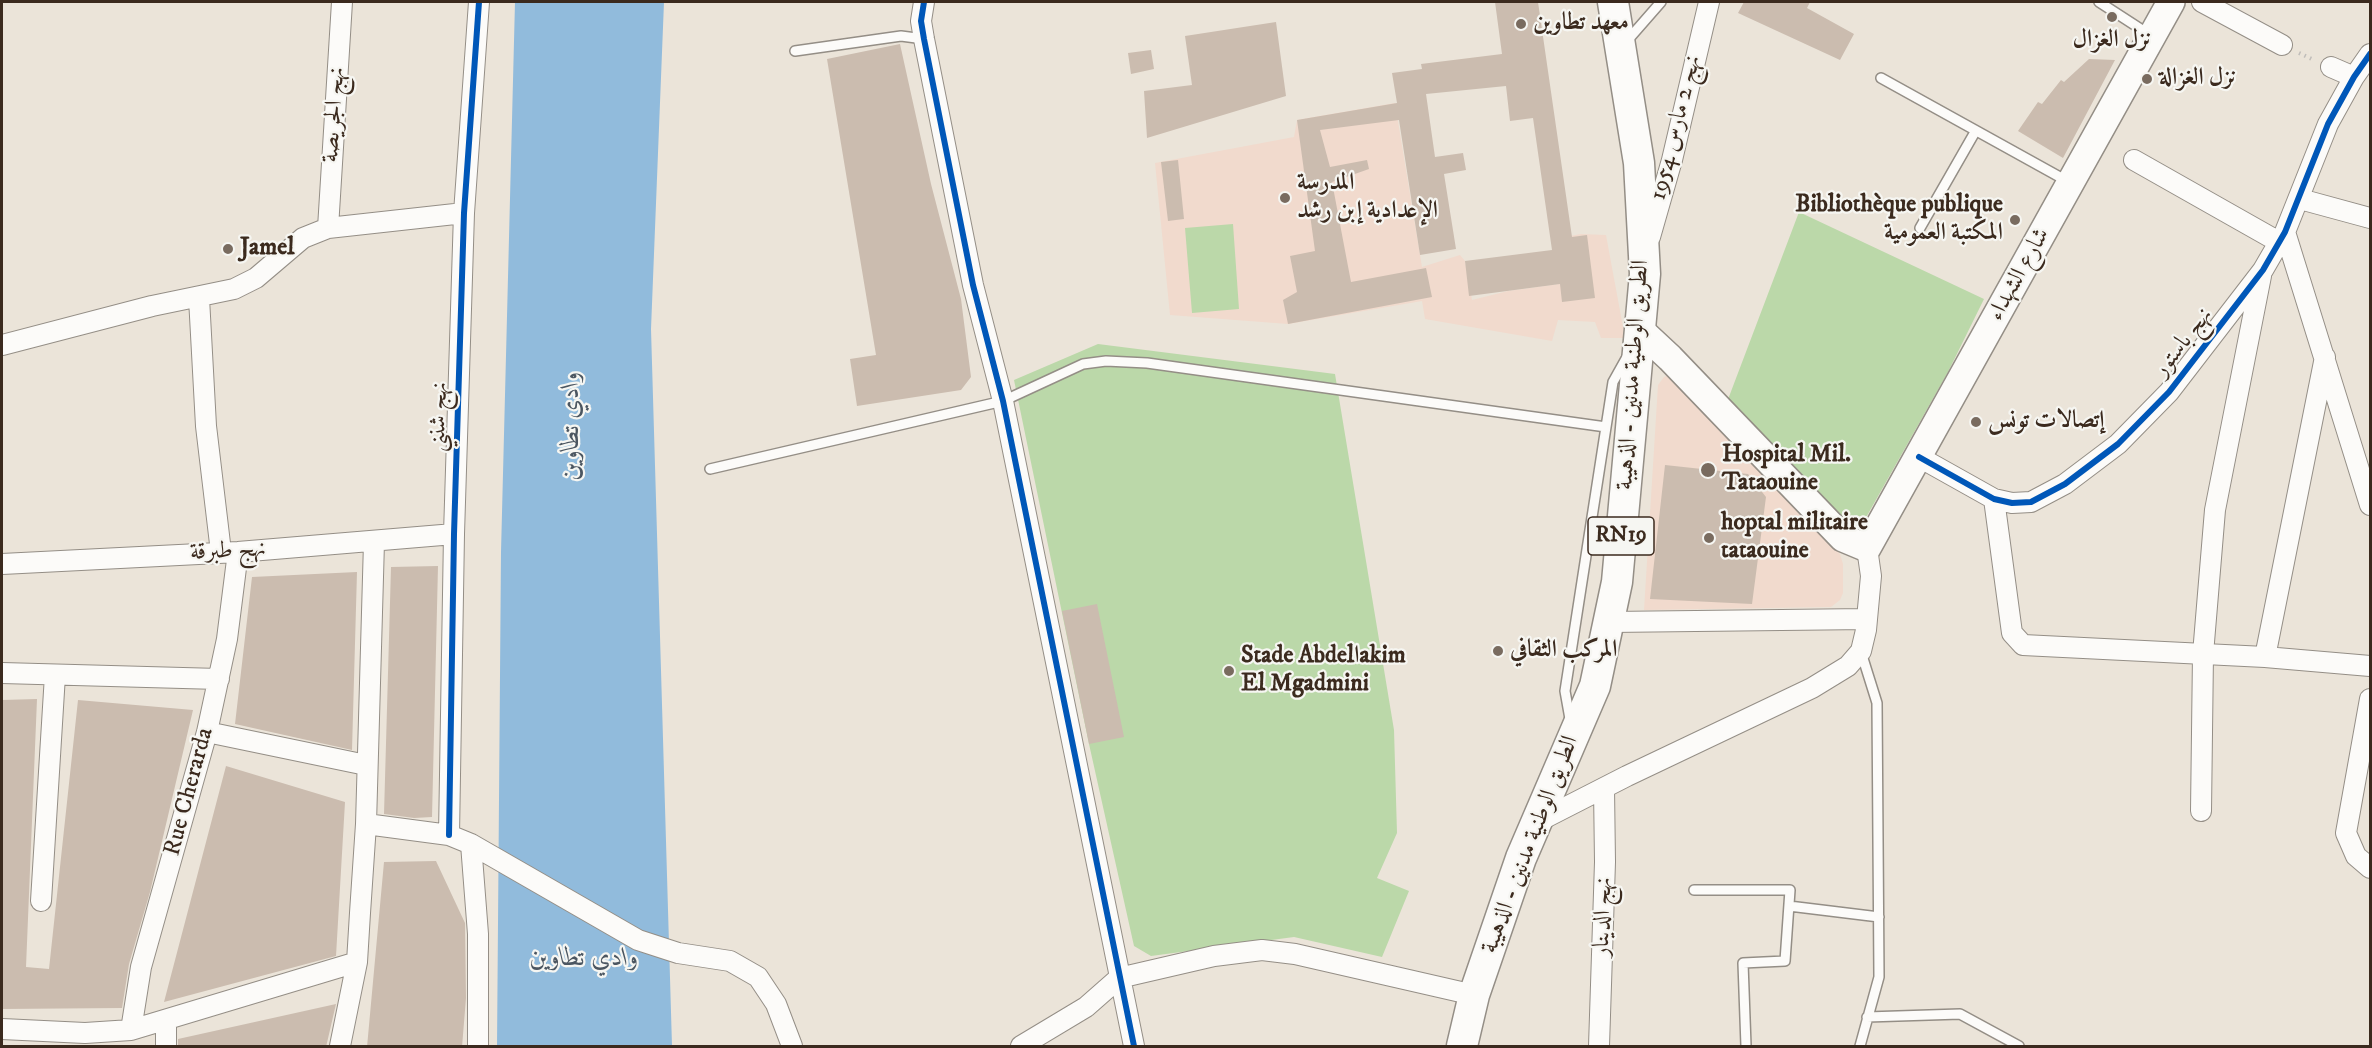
<!DOCTYPE html>
<html>
<head>
<meta charset="utf-8">
<style>
	body { margin:0 }
	#map { position:relative; width:2372px; height:1048px; overflow:hidden; background:#ebe4d9; font-family:"IM FELL DW Pica",serif }
	canvas { display:block }
	.frame { position:absolute; inset:0; border:3px solid #3b2a1e; pointer-events:none }
</style>
</head>
<body>
<div id="map">
<canvas width="2372" height="1048"></canvas>
<div class="frame"></div>
</div>
<script>
const ctx = document.querySelector('canvas').getContext('2d');
ctx.lineJoin = 'round';
function fillPath(path, color) { ctx.fillStyle = color; ctx.fill(path, 'evenodd'); }
const toPath = rows => new Path2D(rows.map(r => 'M' + r).join(''));
function trace(path, color, width, dash) { ctx.strokeStyle = color; ctx.lineWidth = width; ctx.lineCap = dash ? 'butt' : 'round'; ctx.setLineDash(dash || []); ctx.stroke(path); }
function write(font, color, halo, rows, align = 'center') {
  ctx.font = font + ' "IM FELL DW Pica",Amiri,serif'; ctx.lineWidth = 4.5; ctx.setLineDash([]); ctx.textBaseline = 'middle'; ctx.strokeStyle = halo; ctx.fillStyle = color; for (const [text, x, y, turn = 0] of rows) {
    ctx.save(); ctx.translate(x, y); ctx.rotate((+turn || 0) * Math.PI / 180); ctx.textAlign = isNaN(turn) ? turn : align; if (halo) ctx.strokeText(text, 0, 0); ctx.fillText(text, 0, 0); ctx.restore();
  }
}
fillPath(toPath([
	[1395,103,1422,267,1460,255,1465,261,1472,300,1508,291,1559,284,1554,239,1581,234,1606,235,1625,338,1601,338,1595,322,1558,320,1552,341,1425,319,1422,301,1288,324,1170,315,1155,163,1294,137,1297,120],
	[1669,375,1680,378,1840,554,1843,564,1843,593,1840,600,1831,607,1644,610,1658,385,1664,377]
]), '#f1dacd');
fillPath(toPath([
	[1799,212,1984,299,1948,372,1864,521,1856,527,1850,528,1727,402],
	[1233,224,1239,309,1192,313,1185,228],
	[1098,344,1335,374,1394,730,1397,833,1377,878,1409,891,1382,957,1294,937,1151,956,1134,946,1089,744,1014,380]
]), '#bbd8a9');
fillPath(toPath([
	[515,2,664,2,651,329,672,1046,497,1046,501,552]
]), '#91bbdc');
fillPath(toPath([
	[1495,2,1538,2,1572,237,1587,235,1595,298,1562,302,1560,284,1469,296,1465,261,1552,250,1533,118,1510,121,1506,86,1426,94,1435,157,1463,153,1466,170,1444,174,1456,249,1420,255,1399,120,1320,130,1330,167,1367,160,1369,169,1332,182,1351,282,1426,268,1432,297,1288,324,1283,300,1297,292,1290,256,1315,251,1297,120,1397,103,1392,73,1422,69,1421,64,1502,54],
	[1744,2,1810,2,1807,8,1854,34,1840,60,1738,13],
	[1276,22,1286,96,1147,138,1144,91,1192,85,1185,36],
	[900,44,931,184,961,299,971,377,961,390,857,406,850,359,876,355,827,59],
	[1151,50,1154,69,1131,74,1128,53],
	[2089,59,2115,60,2063,158,2018,131,2038,102,2042,104,2061,80,2064,82],
	[1178,160,1184,219,1168,221,1161,162],
	[1665,465,1748,474,1766,497,1752,604,1650,599],
	[438,566,432,817,414,818,384,814,391,567],
	[357,572,352,750,235,724,252,577],
	[1097,604,1124,737,1089,744,1062,611],
	[37,699,26,967,49,969,78,700,193,710,150,892,129,964,122,1008,2,1009,2,700],
	[226,766,345,802,336,956,164,1002],
	[436,861,465,923,466,998,462,1047,367,1047,384,862],
	[336,1004,326,1047,178,1047,178,1039]
]), '#cbbcaf');
const lane = toPath([
	[2099,2,2150,35],
	[1626,42,1661,2],
	[795,51,901,36,924,39],
	[1881,78,2067,181],
	[1920,228,1975,132],
	[710,469,1003,401,1083,364,1106,361,1147,363,1606,427],
	[1570,719,1565,691,1613,382,1627,357],
	[1694,890,1790,890,1785,961,1743,963,1746,1046],
	[1789,906,1879,917],
	[1867,1017,1960,1014,2019,1046],
	[1860,1046,1879,977,1877,703,1861,652]
]);
const street = toPath([
	[924,2,921,21,924,39,973,285,1003,401,1134,1046],
	[2202,2,2282,45],
	[2331,67,2354,77],
	[2134,160,2279,242],
	[2300,199,2370,218],
	[328,228,342,2],
	[2285,232,2370,505],
	[1650,237,1672,160,1709,2],
	[199,298,206,426,221,552],
	[2,345,152,306,234,289,256,278,303,238,328,228,464,213],
	[1919,457,1994,499,2012,503,2031,502,2065,484,2118,444,2169,392,2263,270,2285,232,2328,124,2354,77,2370,54],
	[1994,499,2012,633,2023,645,2265,657,2370,666],
	[2,564,238,552,454,534],
	[1610,622,1867,619],
	[2265,657,2325,357],
	[2,673,219,679],
	[2370,699,2346,833,2356,856,2370,868],
	[207,732,366,765],
	[2201,811,2203,654,2215,510,2261,276],
	[1535,823,1627,776,1812,688,1848,666,1861,651,1866,630,1871,576,1867,548],
	[366,824,449,835,471,844,638,940,678,953,730,961,758,977,776,1004,792,1046],
	[449,835,454,534,464,213,479,2],
	[471,844,478,934,478,1046],
	[41,901,55,675],
	[166,1022,166,1046],
	[2,1029,85,1033,131,1030,357,962],
	[131,1030,141,967,207,732,227,639,238,552],
	[340,1046,357,962,360,913,366,824,374,542],
	[1021,1046,1086,1007,1119,978,1214,956,1262,950,1295,954,1474,995],
	[1599,1046,1605,862,1604,788]
]);
const secondary = toPath([
	[1641,331,1670,358,1843,538,1867,548,2171,2]
]);
const primary = toPath([
	[1462,1046,1474,995,1521,858,1595,686,1617,582,1645,274,1639,163,1613,2]
]);
trace(lane, '#948e86', 12);
trace(street, '#948e86', 22);
trace(secondary, '#948e86', 30);
trace(primary, '#948e86', 33);
trace(toPath([
	[2299,53,2314,60]
]), '#c0bdba', 4, [1.5, 4.5]);
trace(lane, '#fcfbf9', 9);
trace(street, '#fcfbf9', 20);
trace(secondary, '#fcfbf9', 27);
trace(primary, '#fcfbf9', 30);
trace(toPath([
	[924,2,921,21,924,39,973,285,1003,401,1134,1046],
	[1919,457,1994,499,2012,503,2031,502,2065,484,2118,444,2169,392,2263,270,2285,232,2328,124,2354,77,2370,54],
	[449,835,454,534,464,213,479,2]
]), '#0057b8', 6);
for (const [x, y, r, color] of [
	[2112,17,6,"#796b5f"],
	[1521,24,6,"#796b5f"],
	[2147,79,6,"#796b5f"],
	[1285,198,6,"#796b5f"],
	[2015,220,6,"#796b5f"],
	[228,249,6,"#796b5f"],
	[1976,422,6,"#796b5f"],
	[1708,470,8,"#796b5f"],
	[1709,538,6,"#796b5f"],
	[1498,651,6,"#796b5f"],
	[1229,671,6,"#796b5f"]
]) { const dot = new Path2D(); dot.arc(x, y, r, 0, 2 * Math.PI); ctx.fillStyle = color; ctx.fill(dot); trace(dot, '#f6f6f2', 2); }
for (const [x, y, w] of [
	[1621,536,66]
]) { const box = new Path2D(); box.roundRect(x - w / 2, y - 19, w, 38, 4.5); ctx.fillStyle = '#f6f6f2'; ctx.fill(box); trace(box, '#3b2a1e', 1.5); }
write('bold 22px', '#3b2a1e', null, [
	["RN19",1621,536]
]);
write('bold 24px', '#3b2a1e', '#f6f6f2', [
	["معهد تطاوين",1533,24],
	["نزل الغزال",2112,41,"center"],
	["نزل الغزالة",2159,79],
	["المدرسة",1297,184],
	["الإعدادية إبن رشد",1297,212],
	["Bibliothèque publique",2003,206,"right"],
	["المكتبة العمومية",2003,234,"right"],
	["Jamel",240,249],
	["إتصالات تونس",1988,422],
	["Hospital Mil.",1722,456],
	["Tataouine",1722,484],
	["hoptal militaire",1721,524],
	["tataouine",1721,552],
	["المركب الثقافي",1510,651],
	["Stade Abdelاakim",1241,657],
	["El Mgadmini",1241,685]
], 'left');
write('24px', '#3b2a1e', '#f6f6f2', [
	["نهج الجريصة",335,115,-86],
	["نهج 2 مارس 1954",1677,128,-76],
	["شارع الشهداء",2020,275,-61],
	["نهج باستور",2184,343,-52],
	["الطريق الوطنية مدنين - الذهيبة",1634,375,-86],
	["نهج شنني",440,417,-88],
	["نهج طبرقة",228,552,-3],
	["Rue Cherarda",190,792,-75],
	["الطريق الوطنية مدنين - الذهيبة",1531,845,-69],
	["نهج الدينار",1604,917,-88]
]);
write('italic 26px', '#4b5661', '#f6f6f2', [
	["وادي تطاوين",573,426,-90],
	["وادي تطاوين",584,960]
]);
</script>
</body>
</html>
